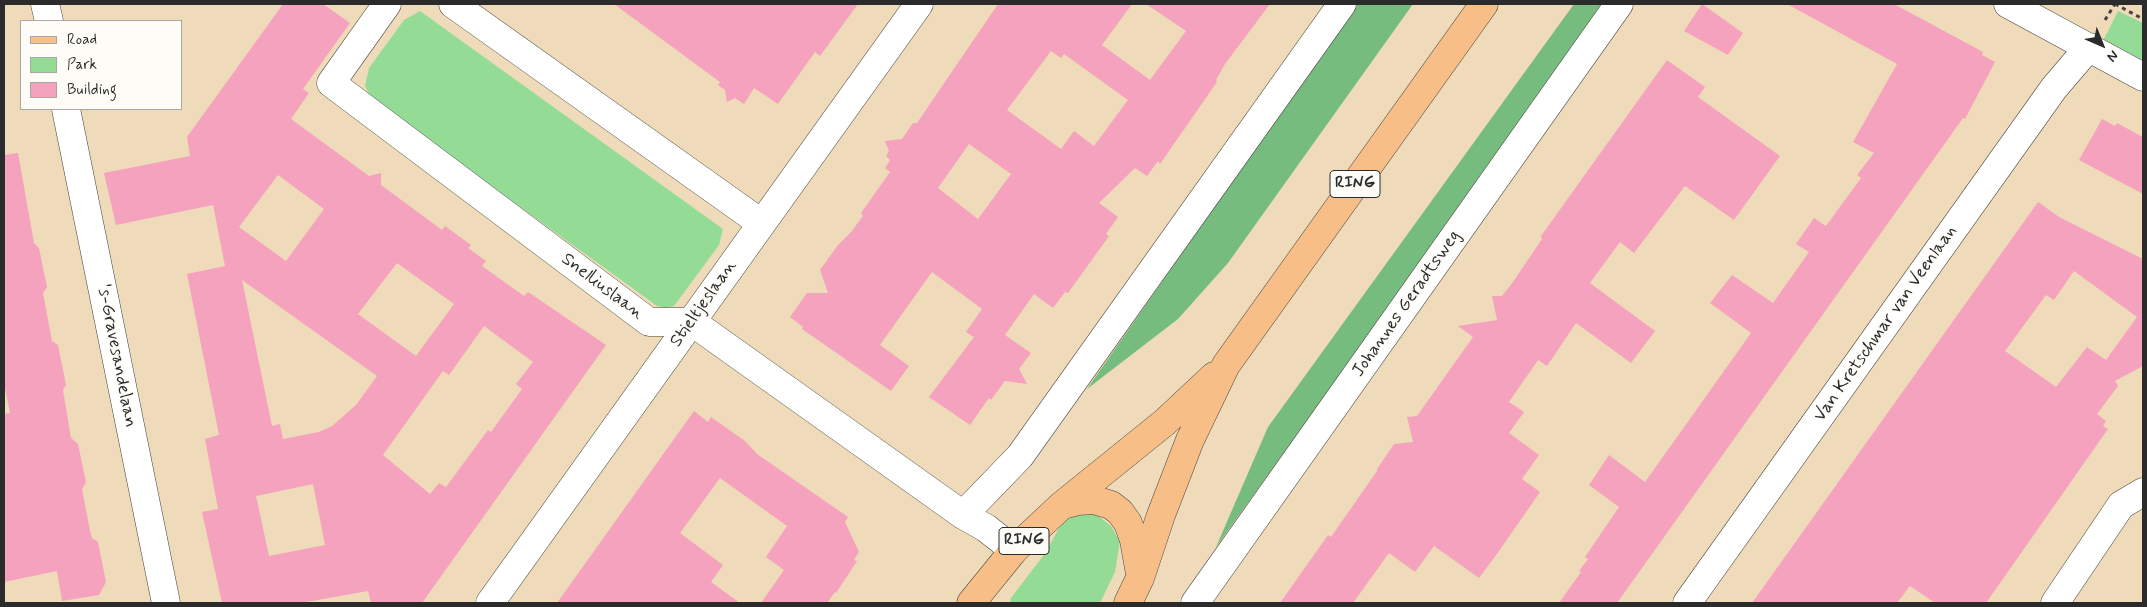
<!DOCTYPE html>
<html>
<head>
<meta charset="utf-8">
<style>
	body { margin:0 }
	#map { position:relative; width:2147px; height:607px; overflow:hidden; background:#efdbb9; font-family:Mynerve,sans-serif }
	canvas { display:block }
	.frame { position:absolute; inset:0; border:5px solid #2b2b2b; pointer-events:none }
	.legend { position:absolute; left:20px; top:20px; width:162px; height:90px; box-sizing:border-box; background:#fdfcf7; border:1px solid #a9a8a5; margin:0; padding:6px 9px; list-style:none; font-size:15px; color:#2b2b2b }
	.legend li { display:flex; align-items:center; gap:10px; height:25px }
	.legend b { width:25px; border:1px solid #a9a8a5 }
	.north { position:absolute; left:2077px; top:20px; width:50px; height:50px; -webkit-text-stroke:4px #fdfcf7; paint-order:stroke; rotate:136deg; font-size:14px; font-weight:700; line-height:20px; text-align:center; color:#2b2b2b }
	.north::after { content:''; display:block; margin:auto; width:18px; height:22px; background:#2b2b2b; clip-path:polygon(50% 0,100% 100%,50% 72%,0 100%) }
</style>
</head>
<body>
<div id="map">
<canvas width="2147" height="607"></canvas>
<div class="frame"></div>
<ul class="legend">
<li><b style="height:6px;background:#f7be88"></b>Road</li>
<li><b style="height:14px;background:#94dc96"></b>Park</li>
<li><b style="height:14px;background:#f4a2be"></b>Building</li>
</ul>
<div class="north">N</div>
</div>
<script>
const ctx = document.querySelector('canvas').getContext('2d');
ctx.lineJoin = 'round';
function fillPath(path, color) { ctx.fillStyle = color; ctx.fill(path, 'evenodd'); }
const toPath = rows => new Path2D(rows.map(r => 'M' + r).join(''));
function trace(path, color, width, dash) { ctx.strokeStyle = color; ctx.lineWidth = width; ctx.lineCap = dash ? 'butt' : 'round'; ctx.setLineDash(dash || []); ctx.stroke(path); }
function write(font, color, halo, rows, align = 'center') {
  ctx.font = font + ' Mynerve,sans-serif'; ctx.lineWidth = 4; ctx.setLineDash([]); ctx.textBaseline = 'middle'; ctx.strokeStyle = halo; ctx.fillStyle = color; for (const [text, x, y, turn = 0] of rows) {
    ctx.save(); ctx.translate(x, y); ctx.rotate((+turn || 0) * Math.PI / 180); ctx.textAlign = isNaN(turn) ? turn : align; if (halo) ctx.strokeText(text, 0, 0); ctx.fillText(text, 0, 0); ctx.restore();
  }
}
fillPath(toPath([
	[420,11,723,229,719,245,674,306,666,308,657,306,371,99,365,86,369,68,404,20],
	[2118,11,2143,23,2143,62,2103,41],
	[1081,513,1097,515,1111,526,1120,541,1115,572,1100,603,1010,603,1011,598,1046,552,1065,517]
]), '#94dc96');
fillPath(toPath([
	[1356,4,1413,4,1228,263,1178,319,1087,389],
	[1574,4,1609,4,1536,102,1216,547,1268,427]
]), '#77bc7f');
fillPath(toPath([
	[283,4,323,4,350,23,303,89,309,93,291,119,369,176,381,173,381,185,442,230,445,226,471,245,468,248,486,261,482,266,524,296,528,292,606,345,422,603,371,603,368,591,301,603,222,603,202,512,218,509,205,439,219,435,187,274,225,266,213,205,116,225,104,173,190,156,187,137],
	[278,175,324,209,286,261,239,227],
	[397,263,454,304,416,356,358,314],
	[242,280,377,376,356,405,332,426,319,432,283,439,280,424,272,426],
	[484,326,533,362,516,384,522,389,491,432,488,430,446,487,439,483,430,494,383,455,443,371,449,375],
	[313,484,325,545,269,556,256,496],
	[614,4,858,4,820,56,815,52,778,104,754,88,744,104,735,98,727,102,725,90,718,85,720,82],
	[998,4,1132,4,1102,45,1150,80,1186,31,1146,4,1270,4,1225,64,1216,80,1217,82,1160,164,1158,161,1147,176,1135,168,1099,203,1118,217,1106,234,1109,236,1068,293,1065,292,1053,308,1034,294,1005,335,1031,353,1019,369,1027,384,1005,381,991,400,989,398,970,425,929,397,974,337,966,332,982,309,932,272,880,345,909,366,891,391,802,329,803,327,790,317,807,293,828,293,820,270,838,245,851,232,863,216,861,213,890,172,885,168,890,160,886,156,889,151,885,141,902,139,913,123,917,123],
	[1051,51,1061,58,1064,54,1128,100,1094,146,1074,131,1061,149,1007,110],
	[969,144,1011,174,978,219,938,188],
	[1702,4,1743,33,1728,55,1684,31],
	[1787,4,1894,4,1983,52,1982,55,1995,62,1965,119,1963,118,1617,603,1559,603,1581,572,1579,571,1588,559,1585,557,1619,507,1589,485,1609,455,1645,482,1751,333,1710,303,1732,275,1773,303,1809,252,1796,244,1814,218,1826,226,1861,178,1857,175,1874,153,1853,142,1897,64],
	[1667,60,1705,87,1698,97,1780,156,1734,220,1685,186,1634,253,1620,242,1590,283,1655,331,1631,363,1576,323,1547,366,1538,360,1509,402,1524,412,1509,433,1539,455,1522,479,1540,492,1499,551,1479,578,1434,546,1415,572,1389,553,1353,603,1280,603,1328,535,1331,537,1377,471,1377,469,1394,444,1413,442,1407,417,1417,416,1473,337,1458,326,1497,320,1492,296,1502,296,1513,282,1542,239,1541,236],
	[2102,119,2115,126,2117,123,2143,137,2143,194,2079,160],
	[18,153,34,243,39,248,47,287,43,293,52,341,58,345,66,385,63,390,71,438,78,444,86,482,82,489,90,531,92,538,98,542,106,582,99,595,62,601,57,571,4,582,4,414,10,413,4,383,4,155],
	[2038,202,2059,217,2143,259,2143,366,2115,381,2118,386,2097,414,2106,421,2103,426,2108,429,1986,603,1935,603,1910,586,1897,603,1752,603],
	[2074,271,2137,317,2106,360,2087,347,2056,387,2005,351,2046,295,2054,300],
	[694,411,708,422,711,417,745,441,757,454,848,517,845,522,859,552,854,560,857,561,836,593,835,592,827,603,761,603,784,570,766,557,787,526,720,478,680,533,723,565,711,582,740,603,557,603]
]), '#f4a2be');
const minor = toPath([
	[45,4,49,21],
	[387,4,331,83,649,322,692,322,963,515,986,528,1014,550],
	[453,4,761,223],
	[2008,4,2143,77],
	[66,109,166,603],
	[963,515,1020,456,1342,4],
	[490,603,919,4],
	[1195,603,1619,4],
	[1687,603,2054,88,2089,47],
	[2055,603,2121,505,2143,492]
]);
const major = toPath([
	[1063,505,1078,501,1094,500,1111,505,1120,512,1128,523,1134,540,1140,574],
	[971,603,1014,550,1061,506,1165,422,1214,376],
	[1128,603,1140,578,1161,515,1190,440,1226,365,1484,4]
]);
trace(minor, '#484540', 29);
trace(major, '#484540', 29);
trace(toPath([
	[2115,4,2143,19],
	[2105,20,2115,4]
]), '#484540', 3, [4, 4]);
trace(minor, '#fff', 28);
trace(major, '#f7be88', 28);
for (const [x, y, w] of [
	[1355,184,50],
	[1024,541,50]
]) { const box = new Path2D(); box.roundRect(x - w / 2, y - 13.5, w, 27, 4); ctx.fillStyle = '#fdfcf7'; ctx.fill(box); trace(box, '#2b2b2b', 1); }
write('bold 16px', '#2b2b2b', null, [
	["RING",1355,184],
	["RING",1024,541]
]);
write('18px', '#2b2b2b', '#fdfcf7', [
	["Snelliuslaan",602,287,37],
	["Stieltjeslaan",704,304,-55],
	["Johannes Geradtsweg",1407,304,-55],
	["Van Kretschmar van Veenlaan",1886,324,-55],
	["'s-Gravesandelaan",116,356,79]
]);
</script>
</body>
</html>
